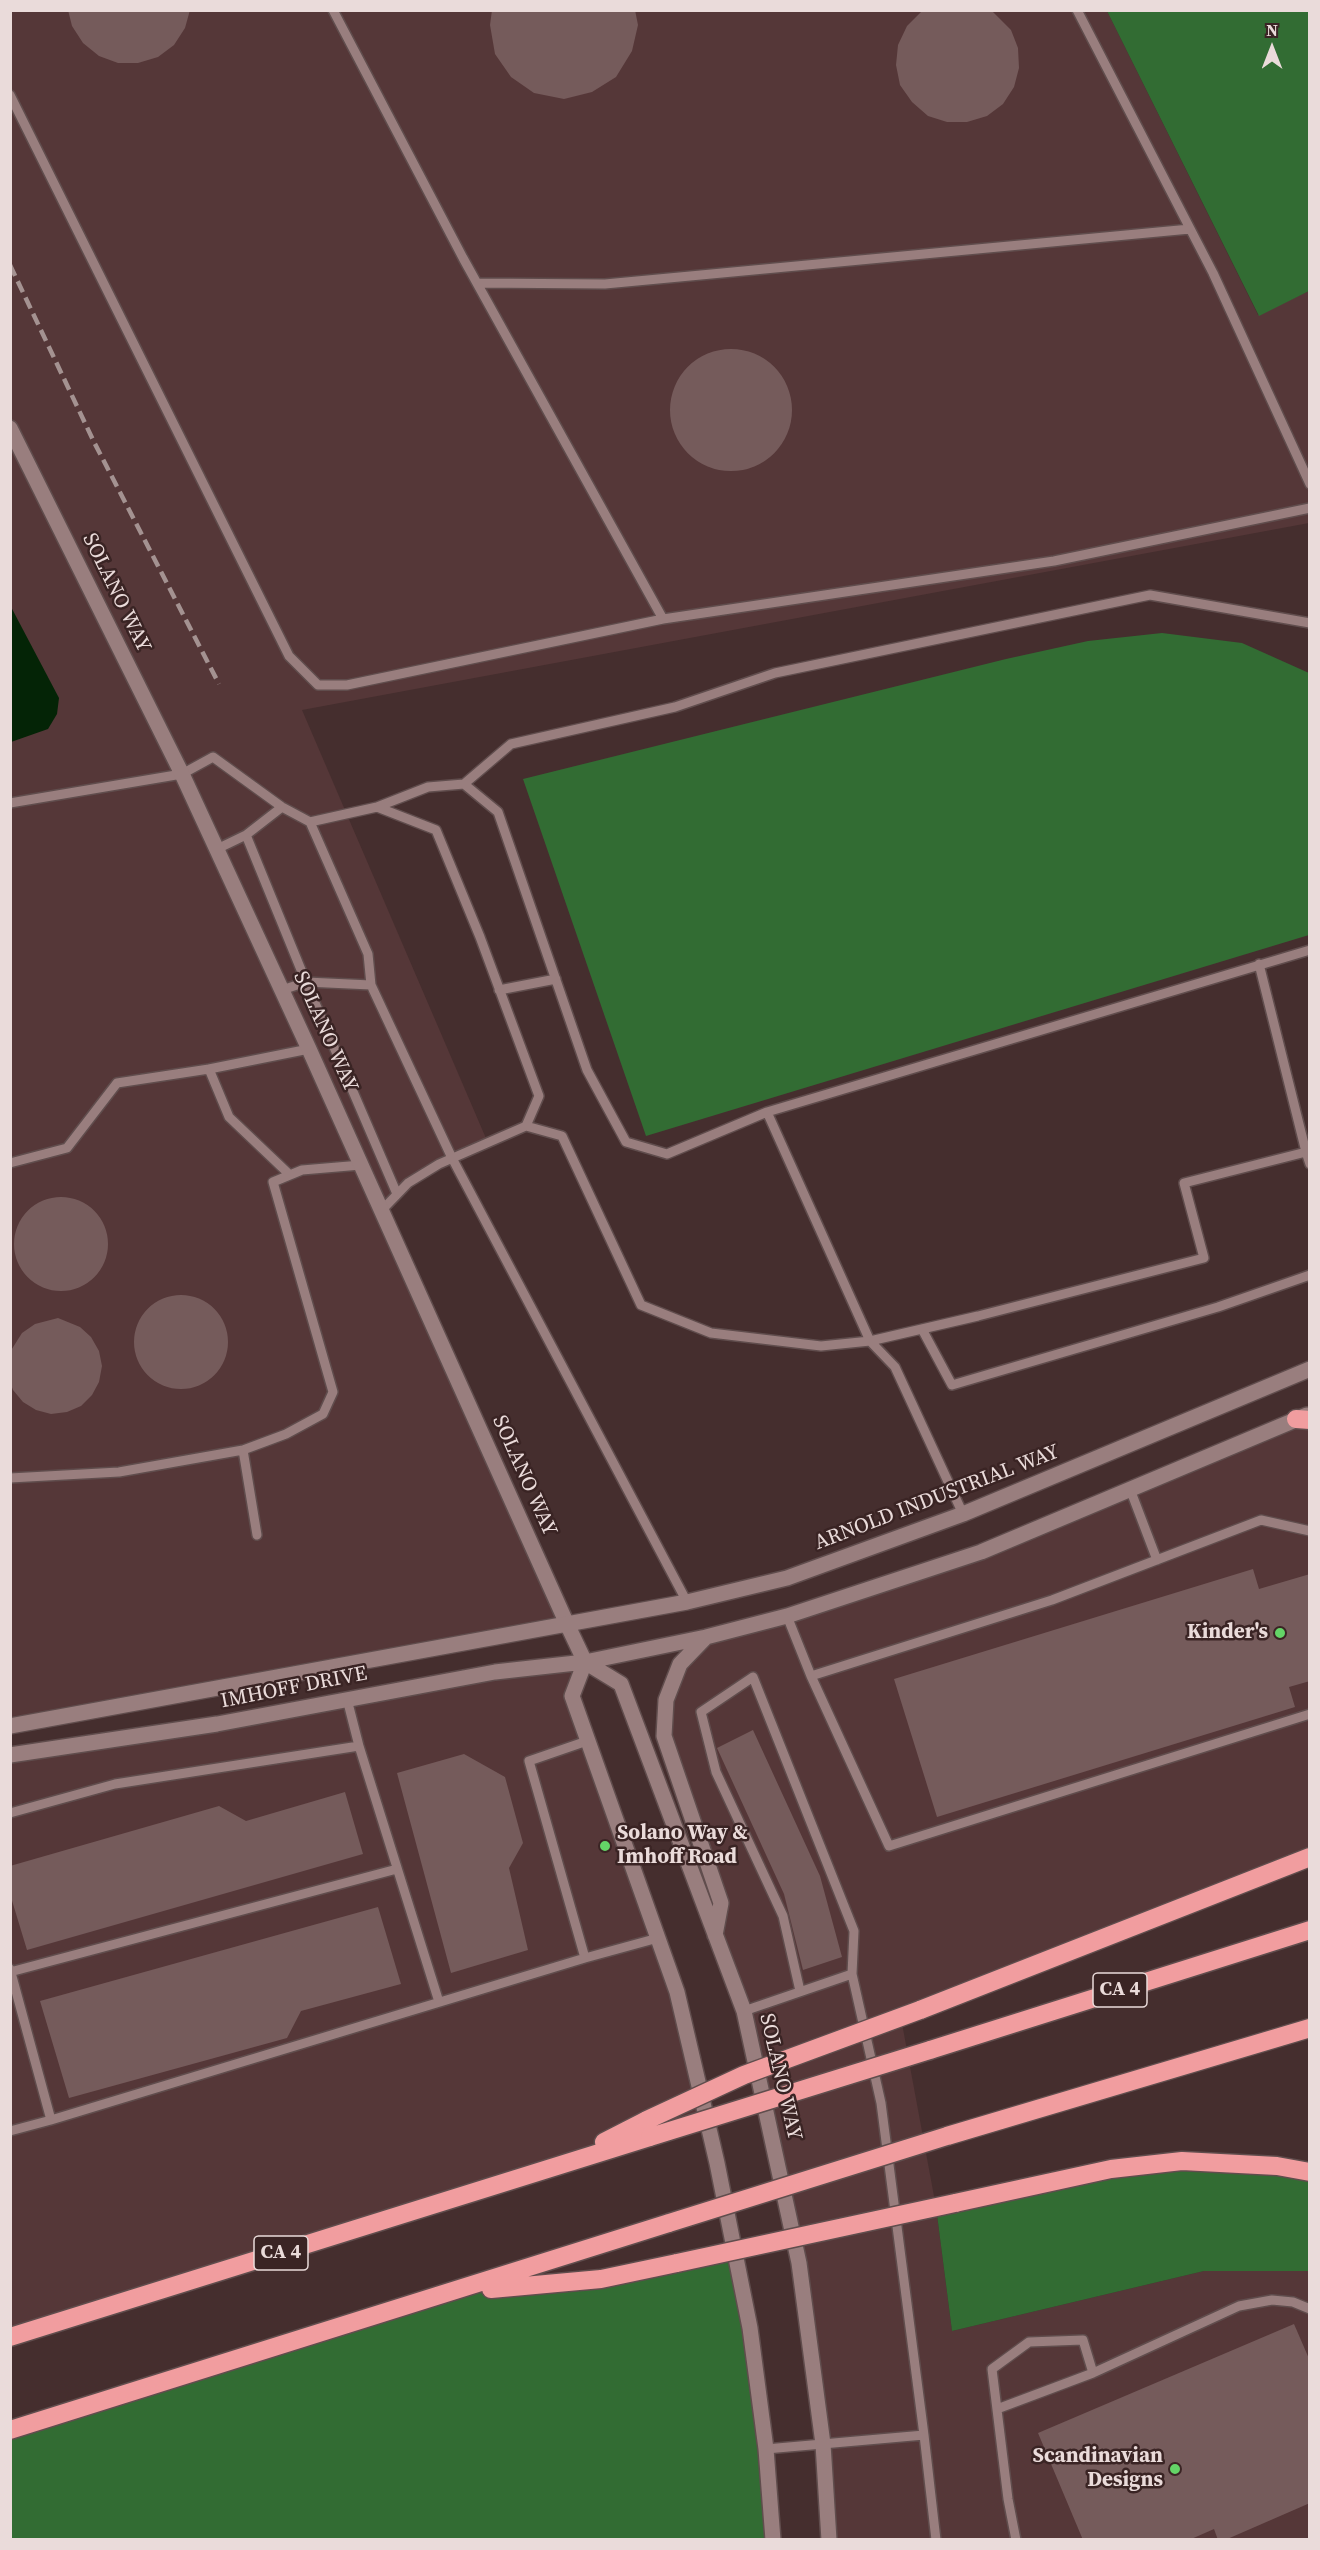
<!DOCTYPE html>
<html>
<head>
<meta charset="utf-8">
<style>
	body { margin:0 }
	#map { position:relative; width:1320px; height:2550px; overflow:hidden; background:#452e2e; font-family:"Source Serif 4",serif }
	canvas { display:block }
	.frame { position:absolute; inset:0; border:12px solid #eadbda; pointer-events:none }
	.north { position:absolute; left:1242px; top:18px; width:60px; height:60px; -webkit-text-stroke:4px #3a2424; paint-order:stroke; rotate:0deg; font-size:16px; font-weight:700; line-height:24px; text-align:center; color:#eadbda }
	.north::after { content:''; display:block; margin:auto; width:21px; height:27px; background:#eadbda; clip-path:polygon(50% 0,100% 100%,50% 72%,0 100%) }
</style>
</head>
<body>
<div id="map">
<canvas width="1320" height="2550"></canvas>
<div class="frame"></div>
<div class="north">N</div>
</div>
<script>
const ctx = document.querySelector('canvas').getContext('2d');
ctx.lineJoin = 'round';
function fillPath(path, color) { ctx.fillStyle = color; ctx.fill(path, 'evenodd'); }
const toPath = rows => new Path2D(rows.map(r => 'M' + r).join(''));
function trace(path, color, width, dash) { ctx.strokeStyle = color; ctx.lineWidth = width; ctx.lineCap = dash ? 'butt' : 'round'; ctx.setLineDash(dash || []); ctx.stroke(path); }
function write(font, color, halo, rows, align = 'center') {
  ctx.font = font + ' "Source Serif 4",serif'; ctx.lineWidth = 5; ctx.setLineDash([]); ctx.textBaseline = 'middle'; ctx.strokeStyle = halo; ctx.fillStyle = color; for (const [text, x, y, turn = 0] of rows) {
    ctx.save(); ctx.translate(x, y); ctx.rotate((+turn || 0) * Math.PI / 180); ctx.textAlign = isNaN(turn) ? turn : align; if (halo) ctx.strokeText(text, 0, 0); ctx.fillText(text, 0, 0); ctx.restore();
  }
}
fillPath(toPath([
	[11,11,1107,11,1258,315,1309,291,1309,523,302,710,488,1143,408,1183,382,1210,567,1624,11,1726],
	[1309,1420,1309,1857,901,2018,936,2207,952,2331,1204,2271,1309,2271,1309,2539,829,2539,823,2444,772,2137,715,1935,721,1903,664,1736,666,1700,706,1637,981,1552],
	[585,1662,572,1696,673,1981,706,2118,11,2337,11,1755]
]), '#553738');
fillPath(toPath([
	[1107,11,1309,11,1309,291,1259,316],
	[1162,633,1242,643,1309,673,1309,935,646,1136,523,779,1006,659,1088,641],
	[1182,2161,1309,2172,1309,2271,1204,2271,952,2331,936,2207],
	[739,2250,773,2539,11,2539,10,2430,456,2292]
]), '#326c33');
fillPath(toPath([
	[10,605,59,698,57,714,48,729,11,742]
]), '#042406');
fillPath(toPath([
	[68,10,190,10,185,28,174,45,158,57,138,63,118,63,99,56,83,43,72,26],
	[492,10,635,10,638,25,632,51,616,77,592,92,564,99,534,93,511,77,495,54,490,25],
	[923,10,991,10,1011,30,1018,48,1019,68,1014,87,1003,104,987,116,967,122,947,122,928,116,912,102,900,85,896,65,898,45,907,26],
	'670 410a61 61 0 1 1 122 0a61 61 0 1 1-122 0Z',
	'14 1244a47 47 0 1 1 94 0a47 47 0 1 1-94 0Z',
	'134 1342a47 47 0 1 1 94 0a47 47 0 1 1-94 0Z',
	[58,1318,80,1327,91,1337,99,1351,102,1366,99,1382,92,1395,81,1406,67,1412,51,1414,36,1410,23,1402,13,1390,10,1382,10,1352,22,1333,35,1324],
	[1253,1569,1259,1589,1310,1574,1310,1681,1289,1687,1295,1707,937,1817,894,1679],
	[753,1730,820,1876,842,1957,803,1970,784,1894,717,1748],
	[464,1754,505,1777,523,1843,509,1868,528,1950,451,1973,397,1773],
	[345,1792,363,1854,27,1950,10,1894,10,1866,219,1806,246,1821],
	[378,1907,401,1984,301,2011,287,2038,69,2098,40,2001],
	[1294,2324,1310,2361,1310,2503,1225,2540,1218,2540,1214,2529,1189,2540,1083,2540,1038,2433]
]), '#755b5b');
const lane = toPath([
	[333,10,463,258,663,619,1054,561,1310,508],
	[1077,10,1213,273,1310,484],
	[10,95,289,656,318,685,347,685,663,619],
	[477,283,605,284,1190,229],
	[464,784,511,744,675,707,775,673,1150,595,1310,623],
	[10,803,182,774,213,757,282,807,310,822,377,807,436,830,480,937,539,1096,526,1126],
	[282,807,246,835,306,982,371,985,452,1158,687,1602],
	[377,807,428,787,464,784,498,812,587,1070,626,1142,667,1154,767,1112,1310,950],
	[310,822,368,954,371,985],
	[217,849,246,835],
	[282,990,306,982,397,1194],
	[499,990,556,979],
	[767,1112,870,1341,978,1316,1204,1258,1184,1183,1306,1152,1259,964],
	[1306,1152,1310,1164],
	[10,1163,67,1148,117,1083,209,1069],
	[290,1175,229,1117,209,1069,309,1049],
	[382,1210,408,1183,439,1164,526,1126,562,1136,641,1305,711,1333,821,1346,870,1341,895,1367,963,1514],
	[922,1329,952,1385,1218,1307,1310,1275],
	[10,1478,119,1472,243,1450],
	[1130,1489,1157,1560],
	[257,1535,243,1450,286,1434,323,1414,333,1392,273,1182,302,1170,361,1165],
	[787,1616,811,1676,889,1846,1310,1714],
	[811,1676,1052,1600,1261,1520,1310,1531],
	[347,1699,359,1746,439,2002],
	[10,1813,115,1784,359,1746],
	[585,1958,529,1761,587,1741],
	[10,1969,51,2120,585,1958,658,1938],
	[10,1972,397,1869],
	[800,1991,783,1916,716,1772,701,1712,753,1677,854,1931,852,1974],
	[744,2011,852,1974,881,2103,924,2435],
	[10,2131,51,2120],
	[997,2409,1093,2373],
	[766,2449,924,2435,936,2540],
	[1016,2540,1008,2499,992,2369,1029,2342,1083,2340,1093,2373,1239,2306,1272,2300,1293,2302,1310,2309]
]);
const street = toPath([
	[10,428,182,774,309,1049,567,1624]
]);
const secondary = toPath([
	[567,1624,585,1662,621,1684,744,2011,799,2263,823,2444,829,2540],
	[706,1637,680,1664,666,1700,664,1736,721,1903,715,1935],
	[585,1662,572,1696,677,1992,717,2163,750,2328,766,2449,773,2540],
	[10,1726,687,1602,787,1578,963,1514,1310,1369],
	[10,1755,217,1724,495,1672,585,1662,706,1637,787,1616,981,1552,1307,1415]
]);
const highway = toPath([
	[1296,1419,1310,1420],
	[920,2010,1310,1857],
	[930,2050,1310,1930],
	[947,2136,1310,2028],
	[604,2142,647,2120],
	[955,2203,1111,2169,1182,2161,1277,2166,1310,2172],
	[491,2289,601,2279,677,2263],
	[10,2337,650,2137],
	[10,2430,669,2223]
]);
trace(lane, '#604d4d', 12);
trace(street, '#604d4d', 18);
trace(secondary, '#604d4d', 18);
trace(highway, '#604d4d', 21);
trace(lane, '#997e7e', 9);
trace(street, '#997e7e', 15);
trace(secondary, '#997e7e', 15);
trace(highway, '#f19d9f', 18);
trace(toPath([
	[10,265,94,442,219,684]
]), '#a49291', 4.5, [12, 6]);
const highwayBridge = toPath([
	[647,2120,744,2075,920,2010],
	[650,2137,930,2050],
	[669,2223,947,2136],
	[677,2263,955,2203]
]);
trace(highwayBridge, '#604d4d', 21, []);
trace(highwayBridge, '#f19d9f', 18);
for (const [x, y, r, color] of [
	[1280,1633,6,"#64d467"],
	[605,1846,6,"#64d467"],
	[1175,2469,6,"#64d467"]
]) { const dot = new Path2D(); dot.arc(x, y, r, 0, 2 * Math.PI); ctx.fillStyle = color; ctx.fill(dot); trace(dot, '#3a2424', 2); }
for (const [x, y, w] of [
	[1120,1990,54],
	[281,2253,54]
]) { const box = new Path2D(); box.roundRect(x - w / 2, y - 17, w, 34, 4.5); ctx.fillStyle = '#3a2424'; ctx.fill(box); trace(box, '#eadbda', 1.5); }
write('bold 20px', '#eadbda', null, [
	["CA 4",1120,1990],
	["CA 4",281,2253]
]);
write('21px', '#eadbda', '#3a2424', [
	["SOLANO WAY",116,593,64],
	["SOLANO WAY",325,1032,66],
	["SOLANO WAY",524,1476,66],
	["ARNOLD INDUSTRIAL WAY",937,1498,-21],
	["IMHOFF DRIVE",294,1688,-11],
	["SOLANO WAY",780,2077,77]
]);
write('bold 21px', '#eadbda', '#3a2424', [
	["Kinder's",1268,1633],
	["Solano Way &",617,1834,"left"],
	["Imhoff Road",617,1858,"left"],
	["Scandinavian",1163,2457],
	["Designs",1163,2481]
], 'right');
</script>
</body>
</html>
